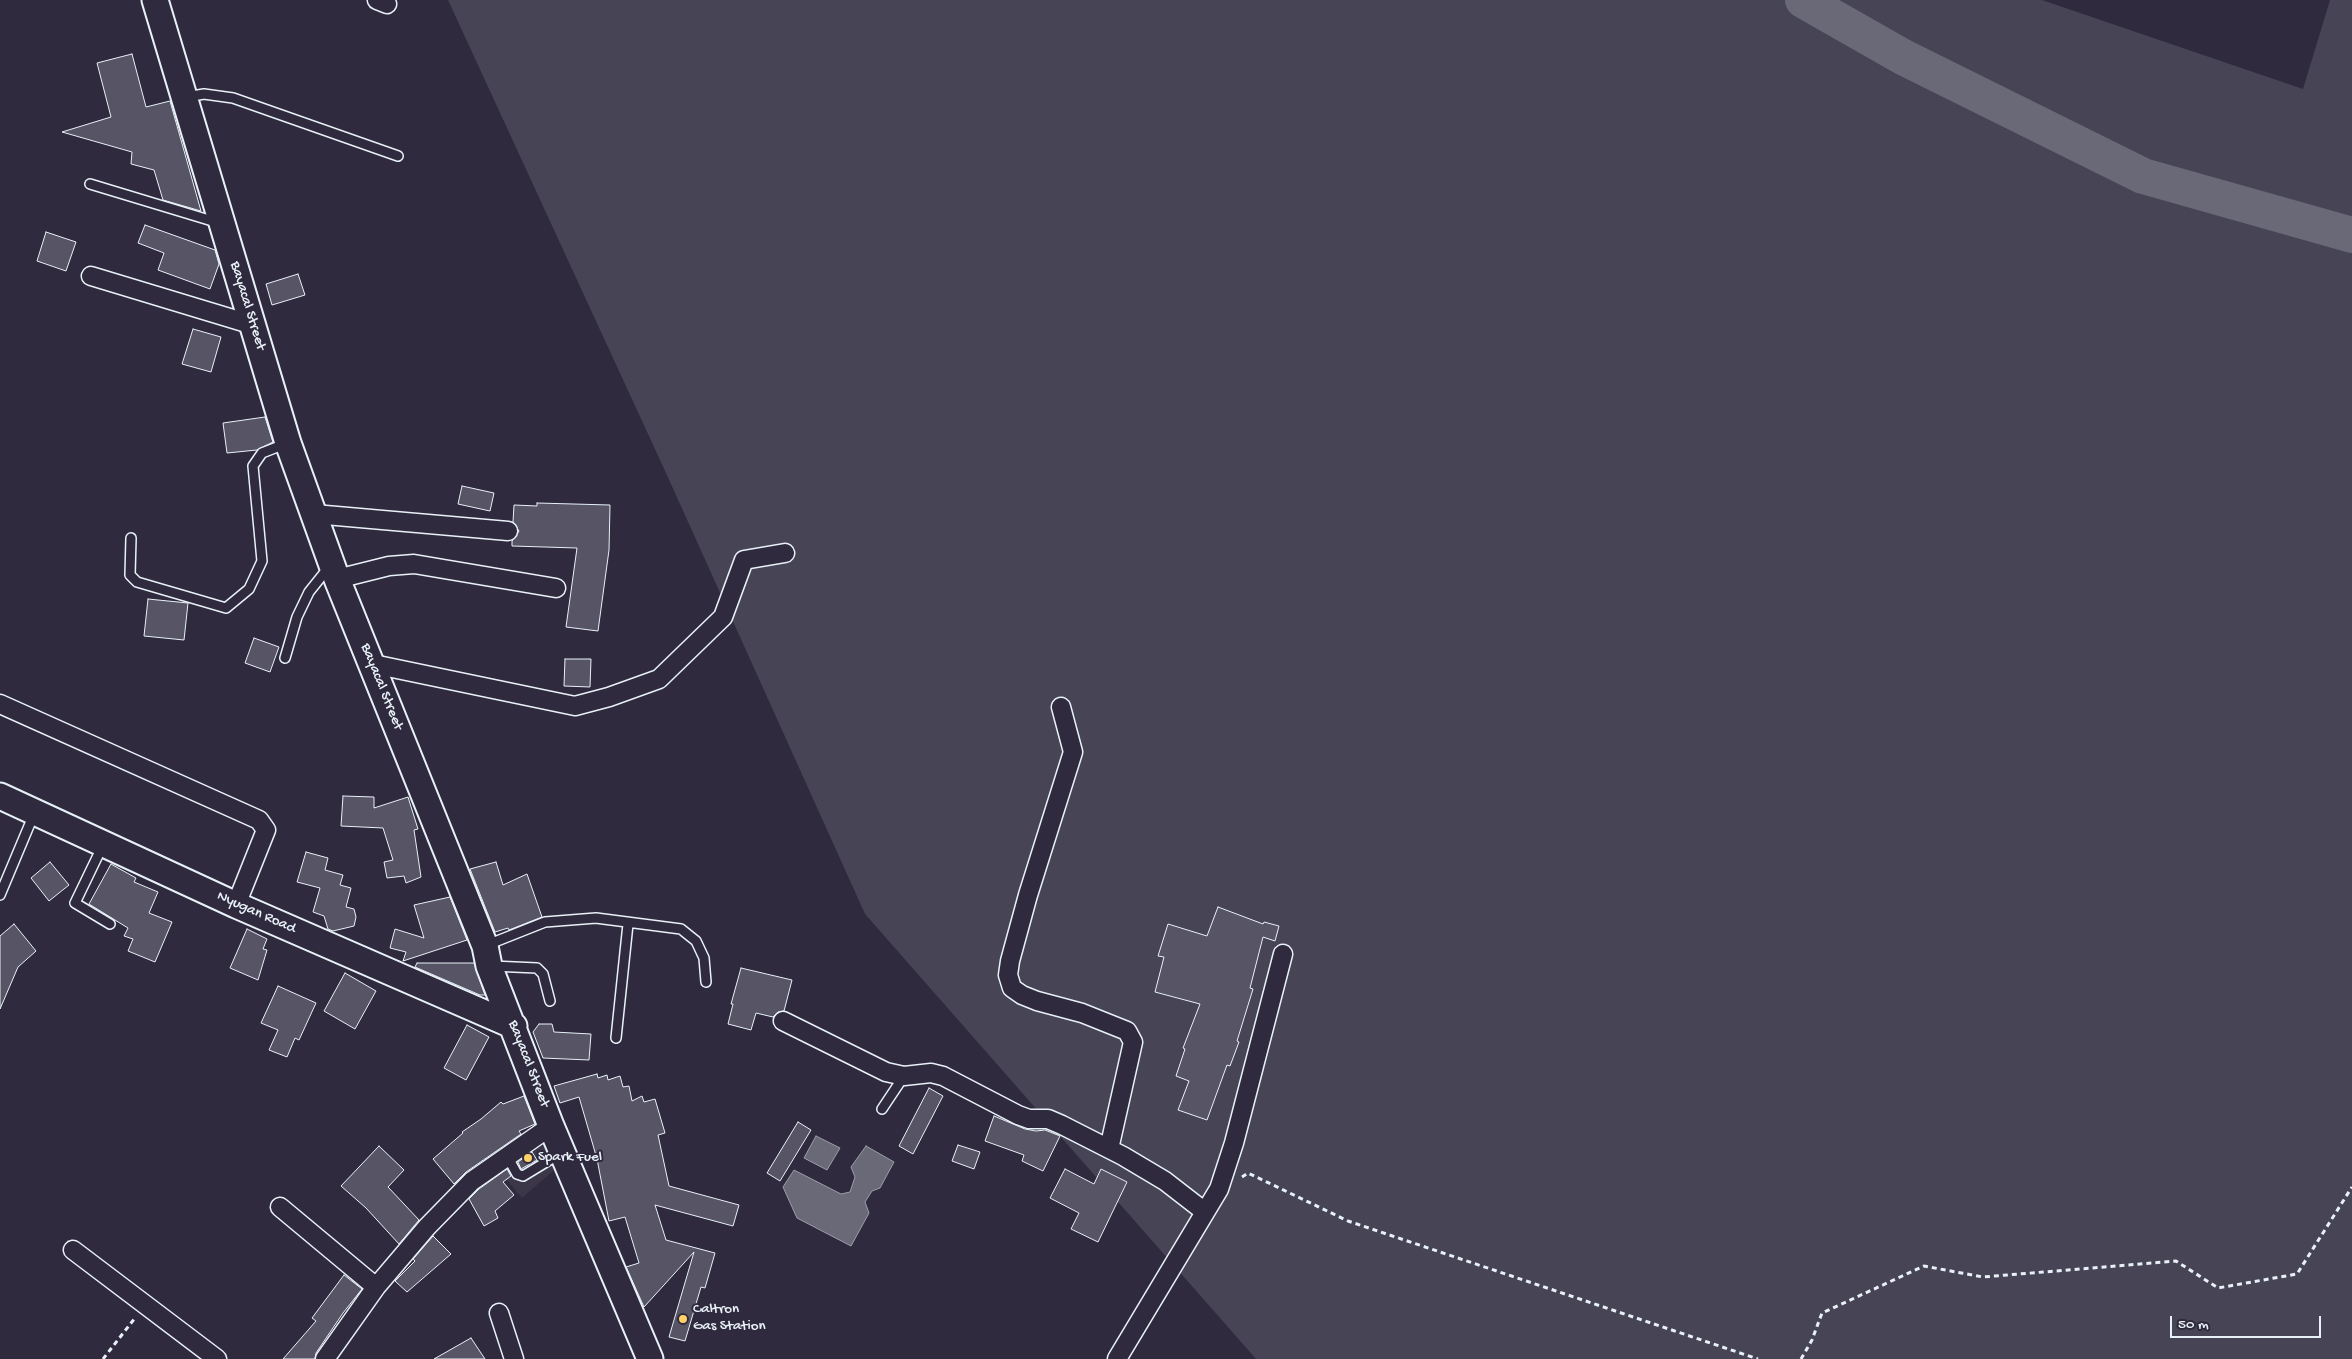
<!DOCTYPE html>
<html>
<head>
<meta charset="utf-8">
<style>
	body { margin:0 }
	#map { position:relative; width:2352px; height:1359px; overflow:hidden; background:#2f2a3d; font-family:"Gochi Hand",sans-serif }
	canvas { display:block }
	.scale { position:absolute; left:2170px; top:1316px; width:151px; height:22px; box-sizing:border-box; border:2px solid #e8f1f8; border-top:0; padding-left:6px; font-size:15px; line-height:18px; white-space:nowrap; color:#e8f1f8; -webkit-text-stroke:4px #2f2a3d; paint-order:stroke }
</style>
</head>
<body>
<div id="map">
<canvas width="2352" height="1359"></canvas>
<div class="scale">50 m</div>
</div>
<script>
const ctx = document.querySelector('canvas').getContext('2d');
ctx.lineJoin = 'round';
function fillPath(path, color) { ctx.fillStyle = color; ctx.fill(path, 'evenodd'); }
const toPath = rows => new Path2D(rows.map(r => 'M' + r).join(''));
function trace(path, color, width, dash) { ctx.strokeStyle = color; ctx.lineWidth = width; ctx.lineCap = dash ? 'butt' : 'round'; ctx.setLineDash(dash || []); ctx.stroke(path); }
function write(font, color, halo, rows, align = 'center') {
  ctx.font = font + ' "Gochi Hand",sans-serif'; ctx.lineWidth = 4; ctx.setLineDash([]); ctx.textBaseline = 'middle'; ctx.strokeStyle = halo; ctx.fillStyle = color; for (const [text, x, y, turn = 0] of rows) {
    ctx.save(); ctx.translate(x, y); ctx.rotate((+turn || 0) * Math.PI / 180); ctx.textAlign = isNaN(turn) ? turn : align; if (halo) ctx.strokeText(text, 0, 0); ctx.fillText(text, 0, 0); ctx.restore();
  }
}
fillPath(toPath([
	[540,1130,554,1170,522,1198,492,1162]
]), '#3b3749');
fillPath(toPath([
	[448,0,2042,0,2303,89,2330,0,2352,0,2352,1359,1256,1359,865,914,666,473]
]), '#464455');
const water = toPath([
	[816,1136,840,1148,827,1170,804,1158,816,1136],
	[866,1146,894,1162,880,1188,872,1191,865,1202,869,1213,851,1246,797,1218,783,1187,794,1170,841,1194,850,1192,855,1177,851,1167,866,1146]
]);
fillPath(water, '#696978');
trace(water, '#9c9fab', 1);
trace(toPath([
	[1803,0,1903,57,2143,176,2352,235]
]), '#696978', 36);
const building = toPath([
	[132,54,146,107,170,101,201,211,163,200,154,170,131,164,132,152,62,132,111,117,97,63,132,54],
	[145,225,215,250,219,264,210,289,158,270,164,253,138,243,145,225],
	[46,232,76,242,66,271,37,261,46,232],
	[298,274,305,295,272,305,266,284,298,274],
	[193,329,221,337,211,372,182,364,193,329],
	[265,417,273,442,257,450,227,453,223,423,265,417],
	[462,486,494,493,490,511,458,504,462,486],
	[537,503,610,505,609,550,598,631,566,627,577,548,512,546,512,541,519,531,513,522,514,505,537,506,537,503],
	[148,599,188,603,184,640,144,636,148,599],
	[254,638,279,647,270,672,245,663,254,638],
	[565,659,591,659,590,687,564,686,565,659],
	[343,796,374,797,374,808,408,797,418,829,414,830,421,877,406,883,404,876,387,878,384,862,393,860,383,828,341,826,343,796],
	[306,852,328,858,325,870,343,875,340,885,351,888,346,907,354,909,356,917,354,926,333,931,328,929,324,916,313,912,320,888,297,882,306,852],
	[50,862,69,885,49,901,31,878,50,862],
	[496,862,503,885,527,874,542,917,509,930,508,928,495,932,470,869,496,862],
	[111,864,136,878,134,882,158,892,149,913,172,922,155,962,128,951,133,939,124,936,128,928,89,904,111,864],
	[450,897,467,940,403,961,406,952,390,948,395,929,424,938,414,905,450,897],
	[1218,907,1263,924,1264,922,1279,926,1275,941,1263,937,1250,988,1253,989,1237,1041,1239,1042,1230,1066,1227,1065,1207,1120,1178,1110,1189,1081,1176,1076,1185,1049,1183,1048,1200,1004,1155,992,1164,957,1158,956,1168,924,1207,936,1218,907],
	[14,924,36,951,18,967,0,1009,0,936,14,924],
	[247,929,267,939,263,949,267,950,258,980,230,968,247,929],
	[417,963,474,963,485,995,480,995,415,967,417,963],
	[741,968,792,980,784,1011,778,1012,773,1017,756,1013,751,1030,728,1024,733,1004,731,1004,741,968],
	[345,973,376,991,355,1029,324,1011,345,973],
	[278,986,316,1003,299,1040,295,1038,287,1057,269,1050,278,1030,261,1023,278,986],
	[539,1024,552,1024,554,1032,591,1034,589,1060,543,1058,533,1032,539,1024],
	[467,1025,489,1037,466,1080,444,1068,467,1025],
	[597,1074,598,1078,607,1075,608,1080,620,1076,623,1087,629,1086,632,1101,642,1096,644,1102,655,1099,665,1133,658,1135,669,1186,739,1205,733,1226,655,1205,666,1240,715,1253,705,1288,701,1287,685,1341,669,1337,694,1252,644,1307,626,1267,639,1263,625,1217,609,1221,597,1159,579,1097,560,1103,554,1086,597,1074],
	[929,1088,943,1096,913,1154,899,1146,929,1088],
	[524,1096,535,1124,519,1131,521,1134,466,1172,454,1184,433,1159,463,1133,462,1132,481,1119,501,1102,503,1104,524,1096],
	[994,1116,1025,1129,1036,1131,1045,1130,1060,1136,1043,1171,1022,1161,1024,1155,985,1141,994,1116],
	[798,1122,811,1130,780,1181,767,1173,798,1122],
	[958,1145,980,1152,974,1169,952,1161,958,1145],
	[379,1146,404,1170,388,1187,419,1220,399,1244,366,1208,341,1186,379,1146],
	[532,1152,537,1160,521,1169,518,1162,532,1152],
	[507,1169,511,1176,503,1182,514,1195,495,1211,498,1218,484,1226,469,1199,479,1189,507,1169],
	[1065,1169,1094,1184,1101,1169,1127,1182,1098,1242,1071,1229,1079,1213,1050,1198,1065,1169],
	[433,1236,451,1254,407,1292,395,1281,415,1261,413,1259,433,1236],
	[344,1275,362,1289,343,1313,316,1353,315,1359,283,1359,316,1321,312,1318,344,1275],
	[471,1338,485,1359,434,1359,471,1338]
]);
fillPath(building, '#575565');
trace(building, '#e8f1f8', 1);
const service = toPath([
	[186,97,204,94,233,98,398,156],
	[90,184,219,223],
	[131,538,130,575,137,582,226,608,249,589,262,561,253,466,262,453,285,444],
	[285,658,297,617,309,592,329,567],
	[103,845,75,903,110,924],
	[0,895,34,814],
	[487,945,545,922,596,918,681,929,696,941,704,958,706,982],
	[492,966,537,968,543,974,550,1001],
	[616,1038,628,924],
	[882,1109,904,1076],
	[507,1156,517,1174,523,1176,561,1153]
]);
const minor = toPath([
	[377,0,387,4],
	[91,276,253,325],
	[314,514,508,531],
	[337,579,389,566,414,564,556,588],
	[373,664,575,706,609,697,659,679,723,617,744,560,785,553],
	[0,704,259,820,266,830,236,905],
	[1061,707,1073,752,1028,895,1010,961,1008,975,1012,988,1022,995,1037,1001,1082,1013,1127,1031,1133,1042,1109,1149],
	[783,1021,886,1072,904,1076,931,1073,943,1076,1018,1115,1029,1119,1048,1119,1062,1125,1123,1156,1165,1181,1205,1212],
	[280,1207,376,1287],
	[73,1250,217,1359],
	[499,1313,514,1359],
	[325,1359,376,1287,427,1227,472,1181,551,1126],
	[1117,1359,1219,1189,1234,1143,1283,954]
]);
const secondary = toPath([
	[155,0,288,443,337,579,485,946,489,966,551,1126,650,1359],
	[0,796,236,905,514,1026]
]);
trace(service, '#e8f1f8', 12);
trace(minor, '#e8f1f8', 21);
trace(secondary, '#e8f1f8', 29);
trace(toPath([
	[1242,1177,1248,1173,1348,1221,1758,1359],
	[103,1359,135,1318],
	[1801,1359,1812,1340,1822,1313,1924,1266,1983,1277,2176,1261,2218,1288,2297,1274,2352,1187]
]), '#e8f1f8', 3, [5, 4]);
trace(service, '#2f2a3d', 9);
trace(minor, '#2f2a3d', 18);
trace(secondary, '#2f2a3d', 25);
for (const [x, y, r, color] of [
	[528,1158,5,"#ffd166"],
	[683,1319,5,"#ffd166"]
]) { const dot = new Path2D(); dot.arc(x, y, r, 0, 2 * Math.PI); ctx.fillStyle = color; ctx.fill(dot); trace(dot, '#2f2a3d', 2); }
write('15px', '#e8f1f8', '#2f2a3d', [
	["Bayacal Street",247,306,73],
	["Bayacal Street",381,687,68],
	["Nyugan Road",256,913,24],
	["Bayacal Street",528,1064,69]
]);
write('15px', '#e8f1f8', '#2f2a3d', [
	["Spark Fuel",538,1158],
	["Caltron",693,1310],
	["Gas Station",693,1327]
], 'left');
</script>
</body>
</html>
